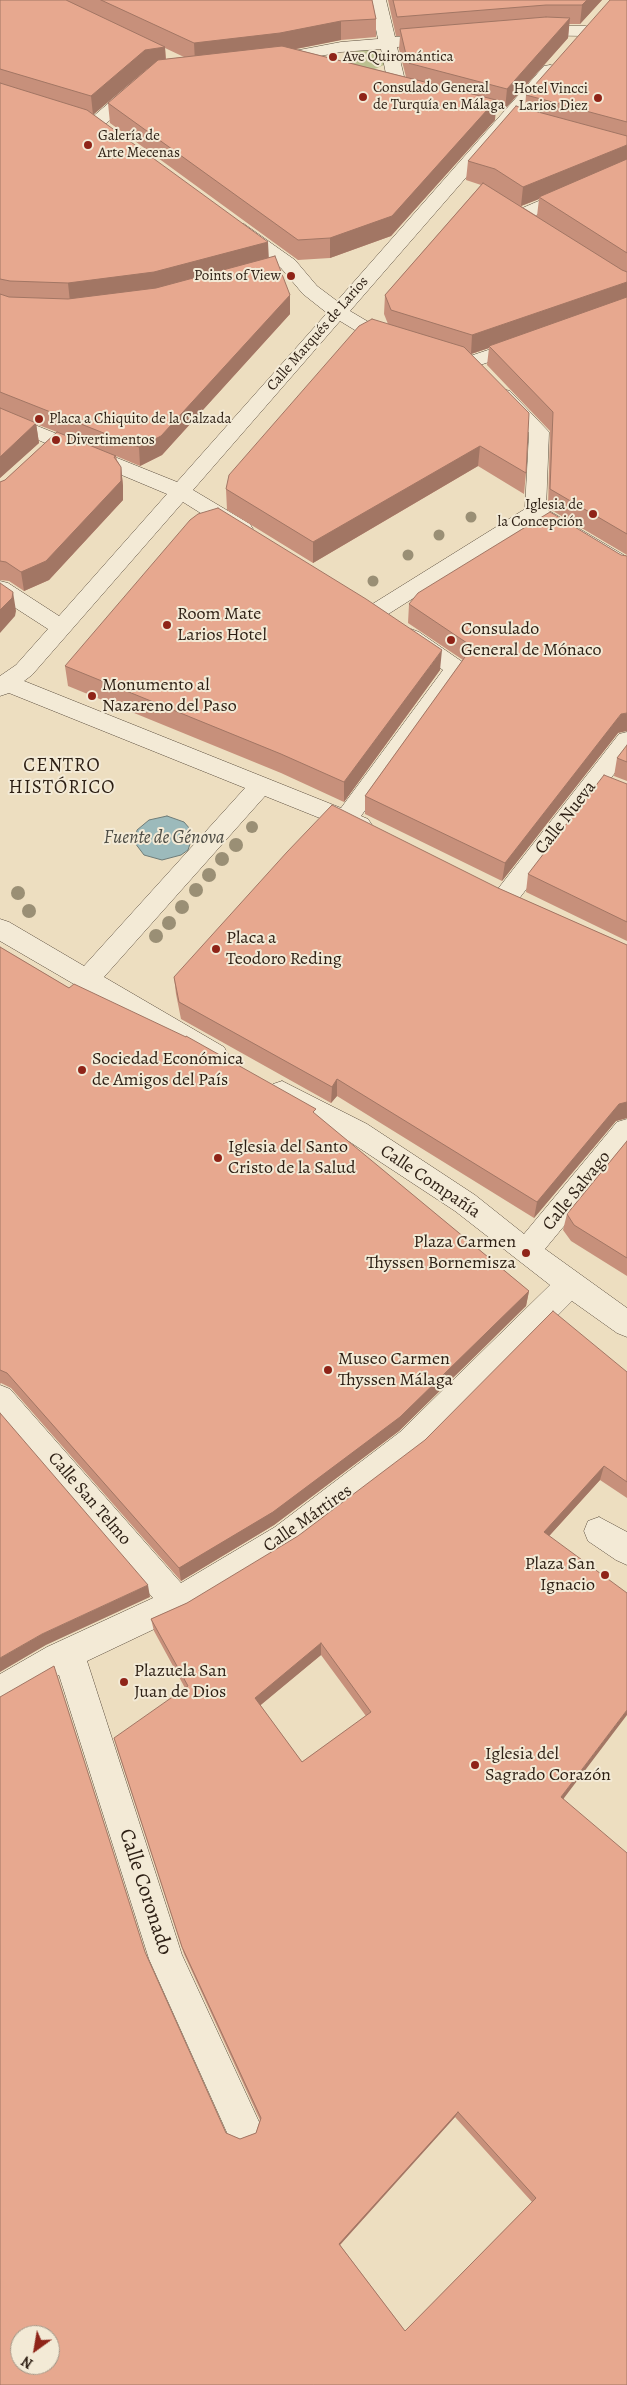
<!DOCTYPE html>
<html>
<head>
<meta charset="utf-8">
<style>
	body { margin:0 }
	#map { position:relative; width:627px; height:2385px; overflow:hidden; background:#eddec0; font-family:Alegreya,serif }
	canvas { display:block }
	.north { position:absolute; left:10px; top:2325px; width:50px; height:50px; box-sizing:border-box; background:#f3ead6; border:1px solid #a39888; border-radius:50%; rotate:212deg; font-size:14px; font-weight:700; line-height:20px; text-align:center; color:#2c1e13 }
	.north::after { content:''; display:block; margin:auto; width:18px; height:22px; background:#8f2418; clip-path:polygon(50% 0,100% 100%,50% 72%,0 100%) }
</style>
</head>
<body>
<div id="map">
<canvas width="627" height="2385"></canvas>
<div class="north">N</div>
</div>
<script>
const ctx = document.querySelector('canvas').getContext('2d');
ctx.lineJoin = 'round';
function fillPath(path, color) { ctx.fillStyle = color; ctx.fill(path, 'evenodd'); }
const toPath = rows => new Path2D(rows.map(r => 'M' + r).join(''));
function trace(path, color, width, dash) { ctx.strokeStyle = color; ctx.lineWidth = width; ctx.lineCap = dash ? 'butt' : 'round'; ctx.setLineDash(dash || []); ctx.stroke(path); }
function write(font, color, halo, rows, align = 'center') {
  ctx.font = font + ' Alegreya,serif'; ctx.lineWidth = 4; ctx.setLineDash([]); ctx.textBaseline = 'middle'; ctx.strokeStyle = halo; ctx.fillStyle = color; for (const [text, x, y, turn = 0] of rows) {
    ctx.save(); ctx.translate(x, y); ctx.rotate((+turn || 0) * Math.PI / 180); ctx.textAlign = isNaN(turn) ? turn : align; if (halo) ctx.strokeText(text, 0, 0); ctx.fillText(text, 0, 0); ctx.restore();
  }
}
fillPath(toPath([
	[363,49,380,53,384,56,384,65,370,71,345,63,345,58,348,54]
]), '#bcc090');
const water = toPath([
	[167,816,184,822,190,829,193,835,188,850,181,855,162,860,144,855,135,843,137,830,149,820,167,816]
]);
fillPath(water, '#9cbabb');
trace(water, '#6f7c78', 1);
const street = toPath([
	[370,0,386,0,395,37,436,34,442,35,444,39,442,43,436,44,397,47,407,89,404,93,398,94,392,93,389,89,381,49,341,52,273,65,267,64,265,60,267,56,273,55,341,42,378,39,370,0],
	[531,26,585,26,591,27,593,31,591,35,585,36,525,35,523,31,525,27,531,26],
	[550,65,556,66,558,70,556,74,350,311,377,327,402,335,405,339,402,343,395,345,363,335,340,321,193,490,250,524,253,529,250,534,242,536,234,534,183,502,32,675,24,681,341,808,443,670,403,642,400,637,403,632,411,629,419,632,464,663,467,668,361,816,368,819,372,825,368,831,360,834,352,831,265,796,104,977,224,1047,228,1054,224,1061,215,1064,206,1061,0,941,0,919,9,922,84,966,245,788,9,693,0,696,0,676,16,665,48,629,0,598,0,581,8,583,59,616,167,494,0,424,0,411,177,482,327,313,303,294,281,268,232,232,229,228,232,224,244,224,295,260,317,286,337,301,544,66,550,65],
	[138,82,144,83,147,87,144,91,102,127,90,127,87,123,90,119,132,83,138,82],
	[627,163,627,175,525,220,519,221,513,220,510,216,513,212,627,163],
	[524,338,531,340,534,344,531,348,471,368,464,366,461,362,464,358,524,338],
	[503,389,510,391,549,432,546,509,627,557,627,574,619,572,535,521,382,618,374,620,366,618,363,613,366,608,525,509,529,433,493,395,496,391,503,389],
	[627,732,627,757,515,904,506,906,497,904,494,897,497,890,619,734,627,732],
	[282,1081,367,1124,475,1195,524,1234,617,1122,627,1119,627,1150,545,1249,627,1308,627,1337,617,1333,572,1301,422,1452,297,1547,188,1613,87,1661,182,1955,260,2124,255,2137,242,2142,229,2137,149,1959,59,1675,0,1708,0,1674,47,1647,153,1598,0,1419,0,1385,10,1389,181,1583,275,1527,400,1432,550,1285,455,1211,347,1140,273,1100,269,1092,273,1084,282,1081],
	[599,1517,627,1532,627,1565,616,1560,588,1541,584,1531,588,1521,599,1517]
]);
trace(street, '#5c4e3e', 1);
fillPath(street, '#f3ead6');
ctx.fillStyle = '#9a8f75';
for (const [x, y, r] of [
	[471,517,5.5],
	[439,535,5.5],
	[408,555,5.5],
	[373,581,5.5],
	[252,827,6],
	[236,845,7],
	[222,859,7],
	[209,875,7],
	[196,890,7],
	[18,893,7],
	[182,907,7],
	[29,911,7],
	[169,923,7],
	[156,936,7]
]) { ctx.beginPath(); ctx.arc(x, y, r, 0, 2 * Math.PI); ctx.fill(); }
fillPath(toPath([
	[0,0,372,0,376,19,376,37,341,40,295,49,406,77,399,49,400,36,396,36,388,0,602,0,580,24,569,24,568,38,505,109,496,106,495,120,391,236,330,258,298,260,110,123,108,103,148,68,147,69,93,114,269,258,290,314,162,455,140,466,92,446,116,456,117,460,121,467,123,486,123,500,49,580,24,591,9,581,0,580,0,482,5,480,57,432,36,424,39,443,0,478],
	[165,48,184,57,166,59],
	[627,0,627,555,548,508,550,431,487,365,489,348,471,354,526,473,524,494,478,466,313,563,227,510,226,489,388,324,384,314,385,295,481,185,466,180,468,161,525,108,526,95],
	[492,188,521,206,539,199,537,216],
	[621,555,618,733,502,881,365,814,365,796,463,660,408,623,409,604],
	[65,666,440,670,344,802,281,773,68,686],
	[627,746,627,781,614,776,617,758],
	[627,784,627,941,526,892,528,874],
	[498,888,627,945,627,1118,616,1121,534,1218,337,1096,331,1103,181,1019,176,994,174,977],
	[0,947,69,988,316,1115,529,1291,526,1306,399,1431,274,1525,181,1581,11,1388,1,1383,0,1384],
	[627,1141,627,1276,571,1241,563,1230,567,1214],
	[627,1372,627,1498,600,1480,549,1536,564,1799,627,2385,0,2385,146,1955,226,2133,240,2139,256,2133,260,2120,184,1954,117,1748,185,1688,154,1631,151,1619,187,1603],
	[321,1655,366,1716,302,1762,260,1705],
	[455,2117,532,2202,405,2331,340,2245]
]), '#c7907b');
fillPath(toPath([
	[587,0,602,0,580,24,582,5],
	[570,18,568,38,505,109,507,89],
	[341,21,341,40,281,52,195,62,194,43],
	[165,47,166,66,147,69,93,115,91,96,145,50],
	[496,100,495,120,391,236,330,258,330,238],
	[627,145,627,162,539,197,539,199,521,206,523,187],
	[268,242,269,261,156,291,70,302,68,283],
	[627,282,627,300,489,346,489,348,471,354,472,335],
	[290,295,290,314,162,455,140,466,139,447],
	[36,423,39,443,0,478,0,457],
	[480,446,478,466,313,563,313,542],
	[121,467,123,486,123,500,49,580,24,591,21,572],
	[13,592,16,611,15,616,0,633,0,610],
	[442,650,440,670,344,802,344,782],
	[627,713,627,731,618,733,502,881,505,863,621,714],
	[337,1079,337,1096,331,1103,332,1087],
	[627,1102,627,1118,616,1121,534,1218,537,1202,619,1104],
	[529,1291,526,1306,399,1431,274,1525,181,1581,179,1568],
	[604,1466,600,1480,541,1545,544,1532],
	[148,1585,150,1597,46,1645,0,1672,0,1658,42,1634],
	[321,1643,321,1655,256,1709,255,1698],
	[627,1710,627,1715,558,1806,561,1797],
	[458,2112,455,2117,338,2247,339,2244]
]), '#a27664');
const building = toPath([
	[0,0,66,0,165,47,145,50,91,96,0,69,0,0],
	[101,0,372,0,376,19,341,21,280,33,194,43,101,0],
	[393,0,587,0,582,5,546,5,397,17,393,0],
	[610,0,627,0,627,122,526,95,610,0],
	[546,17,570,18,507,89,408,63,400,29,546,17],
	[282,46,496,100,392,216,330,238,298,240,108,103,158,60,282,46],
	[0,83,87,110,268,242,154,272,68,283,10,281,0,279,0,83],
	[516,106,627,136,627,145,523,187,495,169,468,161,516,106],
	[627,159,627,253,539,197,627,159],
	[483,183,622,270,627,272,627,282,472,335,391,310,385,295,483,183],
	[275,256,290,295,161,436,139,447,0,392,0,294,9,297,68,299,156,288,275,256],
	[627,297,627,534,550,489,553,412,489,346,627,297],
	[372,319,464,347,529,413,526,473,480,446,313,542,226,489,229,475,359,326,372,319],
	[0,408,36,423,0,457,0,408],
	[57,432,116,456,114,457,121,467,121,481,46,561,21,572,6,562,0,561,0,482,5,480,57,432],
	[218,508,366,599,442,650,344,782,281,754,65,666,190,520,198,514,218,508],
	[550,512,621,555,627,556,627,713,621,714,505,863,365,796,470,650,467,643,409,604,418,593,550,512],
	[0,583,13,592,12,598,0,610,0,583],
	[627,745,627,762,617,758,627,745],
	[604,775,627,784,627,922,528,874,604,775],
	[332,805,498,888,627,945,627,1102,619,1104,537,1202,337,1079,332,1087,179,1002,174,977,287,852,332,805],
	[0,947,69,988,74,984,186,1037,186,1036,316,1109,313,1112,529,1291,400,1417,273,1512,179,1568,7,1373,0,1370,0,947],
	[627,1141,627,1258,574,1225,567,1214,627,1141],
	[553,1311,627,1372,627,1482,604,1466,544,1532,627,1593,627,1710,561,1797,627,1853,627,2385,0,2385,0,1697,54,1666,145,1952,226,2133,240,2139,256,2133,261,2118,182,1947,114,1738,188,1686,151,1619,187,1603,298,1536,425,1440,553,1311],
	[321,1643,371,1712,302,1762,255,1698,321,1643],
	[458,2112,536,2198,405,2331,339,2244,458,2112],
	[20,2335,50,2335,50,2365,20,2365,20,2335],
	[0,1413,148,1585,42,1634,0,1658,0,1413]
]);
fillPath(building, '#e7a88f');
trace(building, '#a27664', 1);
for (const [x, y, r, color] of [
	[333,57,5,"#8f2418"],
	[363,97,5,"#8f2418"],
	[598,98,5,"#8f2418"],
	[88,145,5,"#8f2418"],
	[291,276,5,"#8f2418"],
	[39,419,5,"#8f2418"],
	[56,440,5,"#8f2418"],
	[593,514,5,"#8f2418"],
	[167,625,5,"#8f2418"],
	[451,640,5,"#8f2418"],
	[92,696,5,"#8f2418"],
	[216,949,5,"#8f2418"],
	[82,1070,5,"#8f2418"],
	[218,1158,5,"#8f2418"],
	[526,1253,5,"#8f2418"],
	[328,1370,5,"#8f2418"],
	[605,1575,5,"#8f2418"],
	[124,1682,5,"#8f2418"],
	[475,1765,5,"#8f2418"]
]) { const dot = new Path2D(); dot.arc(x, y, r, 0, 2 * Math.PI); ctx.fillStyle = color; ctx.fill(dot); trace(dot, '#f3ead6', 2); }
write('15px', '#2c1e13', '#f3ead6', [
	["Ave Quiromántica",343,57],
	["Consulado General",373,88],
	["de Turquía en Málaga",373,105],
	["Hotel Vincci",588,89,"right"],
	["Larios Diez",588,106,"right"],
	["Galería de",98,136],
	["Arte Mecenas",98,153],
	["Points of View",281,276,"right"],
	["Placa a Chiquito de la Calzada",49,419],
	["Divertimentos",66,440],
	["Iglesia de",583,505,"right"],
	["la Concepción",583,522,"right"]
], 'left');
write('15px', '#2c1e13', '#f3ead6', [
	["Calle Marqués de Larios",318,334,-49]
]);
write('18px', '#2c1e13', '#f3ead6', [
	["Room Mate",177,615],
	["Larios Hotel",177,636],
	["Consulado",461,630],
	["General de Mónaco",461,651],
	["Monumento al",102,686],
	["Nazareno del Paso",102,707],
	["Placa a",226,939],
	["Teodoro Reding",226,960],
	["Sociedad Económica",92,1060],
	["de Amigos del País",92,1081],
	["Iglesia del Santo",228,1148],
	["Cristo de la Salud",228,1169],
	["Plaza Carmen",516,1243,"right"],
	["Thyssen Bornemisza",516,1264,"right"],
	["Museo Carmen",338,1360],
	["Thyssen Málaga",338,1381],
	["Plaza San",595,1565,"right"],
	["Ignacio",595,1586,"right"],
	["Plazuela San",134,1672],
	["Juan de Dios",134,1693],
	["Iglesia del",485,1755],
	["Sagrado Corazón",485,1776]
], 'left');
write('18px', '#2c1e13', '#f3ead6', [
	["Calle Nueva",566,818,-52],
	["Calle Compañía",430,1182,34],
	["Calle Salvago",577,1191,-51],
	["Calle San Telmo",89,1499,49],
	["Calle Mártires",308,1519,-35]
]);
ctx.letterSpacing = '1px';
write('19px', '#2c1e13', '#f3ead6', [
	["CENTRO",62,766],
	["HISTÓRICO",62,788]
]);
ctx.letterSpacing = '0px';
write('italic 19px', '#4e4d45', '#f3ead6', [
	["Fuente de Génova",164,838]
]);
write('21px', '#2c1e13', '#f3ead6', [
	["Calle Coronado",145,1892,72]
]);
</script>
</body>
</html>
